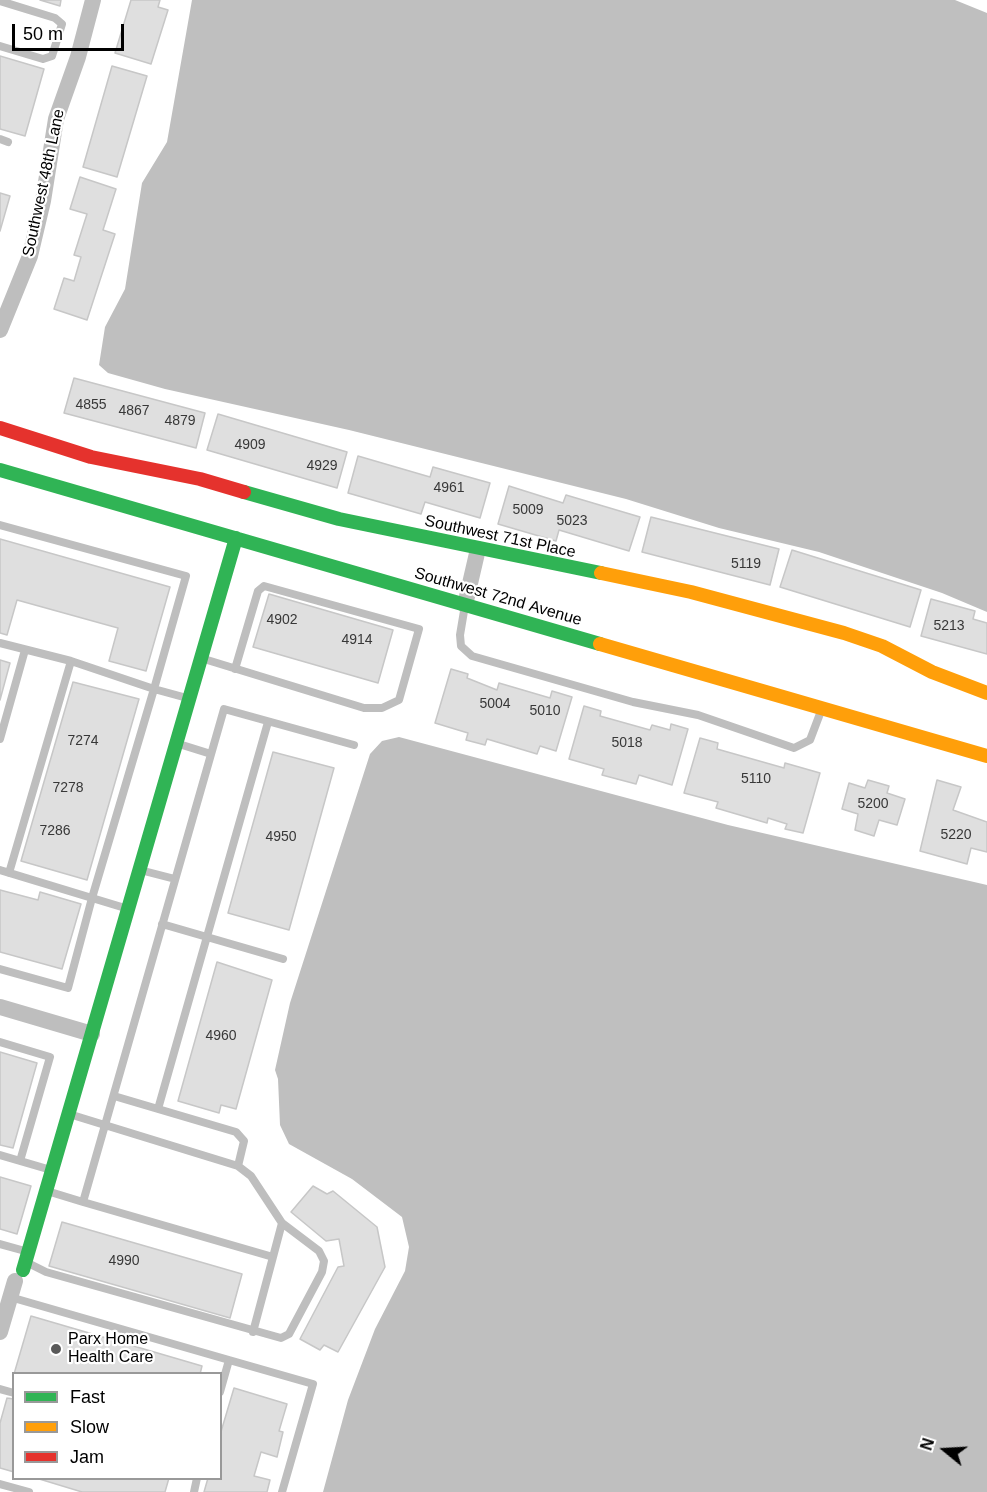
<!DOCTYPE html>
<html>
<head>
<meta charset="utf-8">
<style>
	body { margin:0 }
	#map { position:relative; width:987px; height:1492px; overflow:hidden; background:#fff; font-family:Arial,sans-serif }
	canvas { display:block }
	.legend { position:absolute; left:12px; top:1372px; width:210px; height:108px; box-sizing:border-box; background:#fff; border:2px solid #999; margin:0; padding:8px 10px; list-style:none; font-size:18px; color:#000 }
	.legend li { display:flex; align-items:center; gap:12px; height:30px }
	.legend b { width:30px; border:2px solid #999 }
	.north { position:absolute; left:915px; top:1420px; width:60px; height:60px; -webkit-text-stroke:4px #fff; paint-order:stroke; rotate:288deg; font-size:16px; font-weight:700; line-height:24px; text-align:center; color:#000 }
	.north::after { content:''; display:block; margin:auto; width:21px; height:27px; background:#000; clip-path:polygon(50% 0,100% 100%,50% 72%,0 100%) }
	.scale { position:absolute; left:12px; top:24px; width:112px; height:27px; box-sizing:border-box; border:3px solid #000; border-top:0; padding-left:8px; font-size:18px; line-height:21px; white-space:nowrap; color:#000; -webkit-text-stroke:4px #fff; paint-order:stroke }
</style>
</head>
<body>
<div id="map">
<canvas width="987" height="1492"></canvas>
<ul class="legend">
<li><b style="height:8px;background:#30b455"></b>Fast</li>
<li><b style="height:8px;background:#ff9f0a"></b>Slow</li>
<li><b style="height:8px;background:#e5322d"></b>Jam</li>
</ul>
<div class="north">N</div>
<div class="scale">50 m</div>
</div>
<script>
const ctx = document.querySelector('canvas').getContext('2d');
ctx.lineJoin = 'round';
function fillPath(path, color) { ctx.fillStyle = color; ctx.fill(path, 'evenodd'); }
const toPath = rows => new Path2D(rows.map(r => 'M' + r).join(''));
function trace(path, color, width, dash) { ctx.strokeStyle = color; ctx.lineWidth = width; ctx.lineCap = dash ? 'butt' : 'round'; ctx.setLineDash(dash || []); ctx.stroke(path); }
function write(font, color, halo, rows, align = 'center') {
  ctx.font = font + ' Arial,sans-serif'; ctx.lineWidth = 4.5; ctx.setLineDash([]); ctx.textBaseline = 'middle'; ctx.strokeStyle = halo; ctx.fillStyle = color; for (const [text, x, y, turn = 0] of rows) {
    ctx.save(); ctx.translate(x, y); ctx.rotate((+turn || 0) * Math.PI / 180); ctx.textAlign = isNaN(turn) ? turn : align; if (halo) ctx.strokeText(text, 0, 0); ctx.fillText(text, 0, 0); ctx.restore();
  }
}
fillPath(toPath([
	[192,0,955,0,987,13,987,612,942,593,819,552,719,528,626,499,349,430,165,389,108,373,99,365,105,327,125,289,142,183,167,142],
	[399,737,728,825,987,885,987,1492,323,1492,348,1400,375,1329,405,1271,409,1247,402,1217,352,1179,289,1144,280,1125,278,1079,275,1070,290,1003,370,754,382,741]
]), '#bfbfbf');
const building = toPath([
	[40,0,61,0,60,6,40,0],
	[131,0,160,0,158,7,168,10,151,64,115,53,131,0],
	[0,56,44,69,25,136,0,129,0,56],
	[112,66,147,76,117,177,83,167,112,66],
	[80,177,116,189,103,230,115,234,87,320,54,309,64,278,74,281,81,257,74,255,87,214,70,209,80,177],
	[0,193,10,196,0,231,0,193],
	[74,378,205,413,196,448,64,413,74,378],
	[218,414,347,452,337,488,207,450,218,414],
	[358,456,430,477,433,467,490,483,480,518,425,502,421,514,348,493,358,456],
	[509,486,563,503,566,495,640,517,629,551,559,530,556,541,498,524,509,486],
	[651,517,779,549,770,585,642,552,651,517],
	[0,539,170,587,146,671,109,661,118,628,17,600,7,635,0,633,0,539],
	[792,550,921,590,910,627,780,587,792,550],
	[269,594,393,630,378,683,253,647,269,594],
	[931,599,975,611,973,619,987,623,987,654,921,636,931,599],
	[0,660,10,663,0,700,0,660],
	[451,669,468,674,467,678,497,690,499,683,550,698,552,691,572,697,556,751,540,746,537,754,487,739,485,745,466,740,468,733,435,723,451,669],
	[73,682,139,699,87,880,21,861,73,682],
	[584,706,601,711,600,716,650,730,652,725,670,730,671,724,688,729,672,785,639,775,636,784,602,775,604,769,569,759,584,706],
	[700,738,718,743,717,749,784,768,785,763,820,773,803,833,785,829,787,824,768,818,767,823,716,808,718,802,684,793,700,738],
	[273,752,334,768,289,930,228,913,273,752],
	[868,780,889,786,887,793,905,799,897,825,879,820,874,836,855,830,858,814,842,809,849,783,865,788,868,780],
	[937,780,961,787,953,810,987,822,987,852,971,848,967,864,920,851,937,780],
	[0,890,38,900,40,892,81,904,62,969,0,952,0,890],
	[217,962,272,980,236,1109,221,1105,219,1113,178,1101,217,962],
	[0,1052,37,1063,13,1148,0,1145,0,1052],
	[0,1177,31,1186,17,1234,0,1229,0,1177],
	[313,1186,327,1194,333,1191,377,1227,385,1267,338,1352,324,1345,320,1350,300,1339,338,1267,344,1266,339,1239,326,1241,291,1212,313,1186],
	[62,1222,242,1274,230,1318,49,1266,62,1222],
	[31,1316,202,1366,200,1374,14,1374,31,1316],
	[234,1388,287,1404,279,1431,283,1432,277,1457,261,1452,254,1476,270,1480,267,1492,204,1492,208,1478,220,1478,220,1435,234,1388],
	[7,1398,14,1399,14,1472,0,1468,0,1423,7,1398],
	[36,1478,169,1478,165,1492,82,1492,36,1478]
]);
fillPath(building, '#dfdfdf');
trace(building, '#c7c7c7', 1.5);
trace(toPath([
	[0,1,55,18,62,24,52,56,43,59,0,46],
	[0,139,8,142],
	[0,525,186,576,154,689,187,698],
	[465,605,460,635,461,646,472,656,633,702,698,715,794,748,810,740,821,711],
	[0,643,71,661,154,689,92,898,0,870],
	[204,659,364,708,382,708,399,700,419,629,264,586,258,591,235,669],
	[0,739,25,650],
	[179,744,211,754],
	[140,870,175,879],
	[9,873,71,661],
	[162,924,283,959],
	[0,969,68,988,92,898,125,908],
	[0,1042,50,1057,20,1161],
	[114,1096,236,1132,244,1141,238,1166],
	[158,1109,268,722],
	[69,1114,238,1166,251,1176,282,1223,273,1257,83,1202],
	[0,1155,51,1170],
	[47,1191,83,1202,224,709,354,745],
	[0,1244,25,1251],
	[26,1262,46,1272,281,1338,289,1334,322,1272,324,1261,319,1251,282,1223],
	[10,1297,229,1360],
	[253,1332,273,1257],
	[0,1389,14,1393],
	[220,1392,229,1360,313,1384,282,1492],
	[0,1484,29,1492],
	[194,1492,197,1478]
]), '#bebebe', 8);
trace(toPath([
	[0,330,30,256,43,201,56,119,78,57,93,0],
	[465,605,478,549],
	[0,1007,92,1034],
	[0,1332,15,1281]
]), '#bebebe', 16);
trace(toPath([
	[0,470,600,644],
	[244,492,339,519,601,573],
	[23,1270,236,538]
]), '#30b455', 14);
trace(toPath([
	[601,573,691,592,844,633,882,646,932,672,987,693],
	[600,644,987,756]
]), '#ff9f0a', 14);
trace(toPath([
	[0,428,91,457,200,479,244,492]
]), '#e5322d', 14);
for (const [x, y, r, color] of [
	[56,1349,6,"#595959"]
]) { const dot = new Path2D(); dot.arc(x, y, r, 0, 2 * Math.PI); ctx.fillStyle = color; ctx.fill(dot); trace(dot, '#fff', 2); }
write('14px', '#383838', null, [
	["4855",91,405],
	["4867",134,411],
	["4879",180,421],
	["4909",250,445],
	["4929",322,466],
	["4961",449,488],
	["5009",528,510],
	["5023",572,521],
	["5119",746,564],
	["4902",282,620],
	["5213",949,626],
	["4914",357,640],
	["5004",495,704],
	["5010",545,711],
	["7274",83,741],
	["5018",627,743],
	["5110",756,779],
	["7278",68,788],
	["5200",873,804],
	["7286",55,831],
	["5220",956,835],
	["4950",281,837],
	["4960",221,1036],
	["4990",124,1261]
]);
write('16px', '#000', '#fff', [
	["Southwest 48th Lane",44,183,-78],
	["Southwest 71st Place",500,537,12],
	["Southwest 72nd Avenue",498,597,16]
]);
write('16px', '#000', '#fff', [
	["Parx Home",68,1340],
	["Health Care",68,1358]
], 'left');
</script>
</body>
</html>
